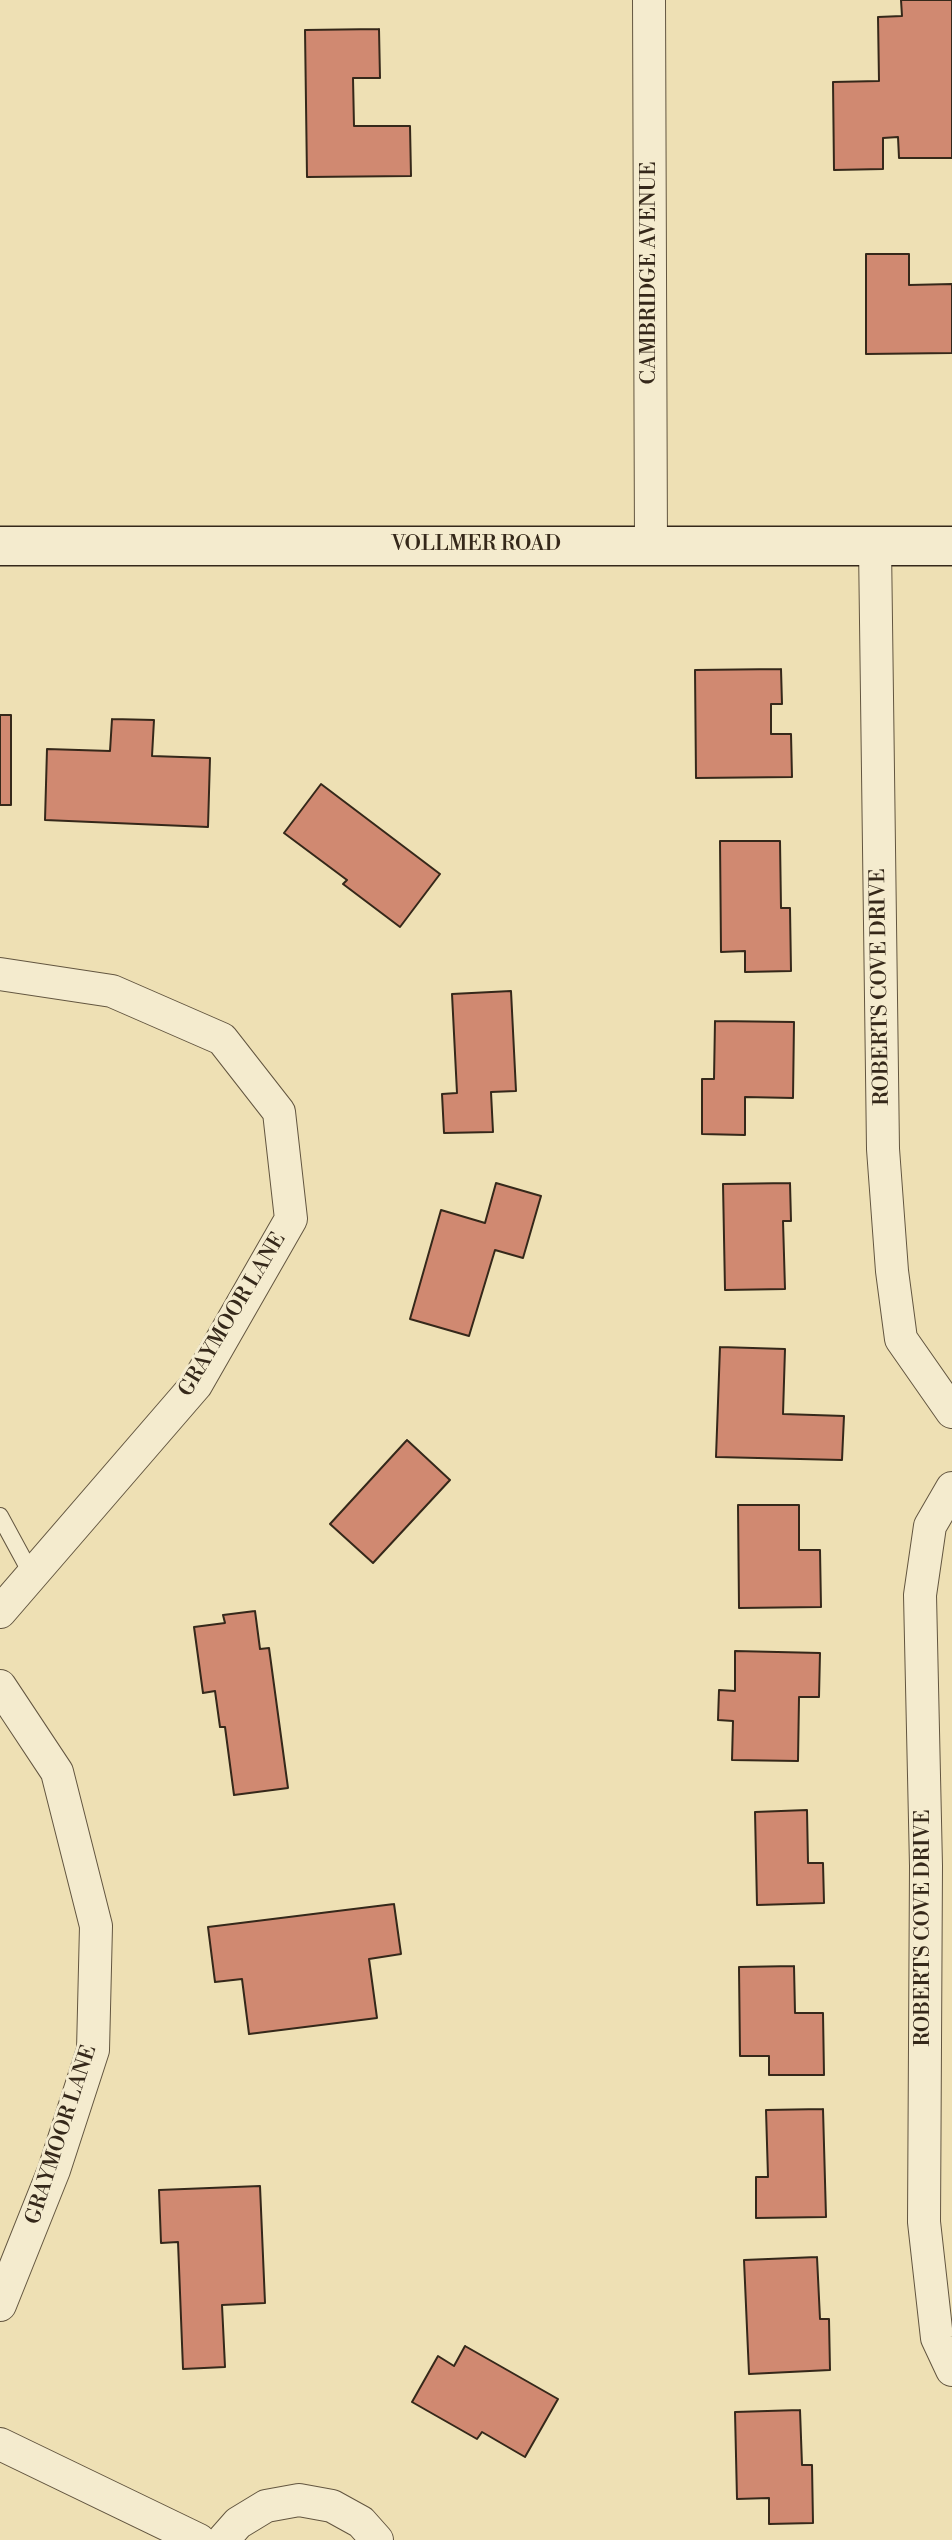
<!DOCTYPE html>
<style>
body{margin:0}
canvas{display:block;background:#eee0b4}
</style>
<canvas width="952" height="2540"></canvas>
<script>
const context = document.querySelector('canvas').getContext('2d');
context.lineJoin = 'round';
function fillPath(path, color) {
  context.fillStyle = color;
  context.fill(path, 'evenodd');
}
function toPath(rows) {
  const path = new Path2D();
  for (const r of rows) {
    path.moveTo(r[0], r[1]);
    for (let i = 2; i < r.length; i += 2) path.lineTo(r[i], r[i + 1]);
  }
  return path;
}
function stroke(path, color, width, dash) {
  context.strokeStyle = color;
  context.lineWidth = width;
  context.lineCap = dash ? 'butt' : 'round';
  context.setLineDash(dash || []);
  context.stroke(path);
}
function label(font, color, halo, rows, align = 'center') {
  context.font = font + ' "Libre Bodoni",serif';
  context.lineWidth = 6;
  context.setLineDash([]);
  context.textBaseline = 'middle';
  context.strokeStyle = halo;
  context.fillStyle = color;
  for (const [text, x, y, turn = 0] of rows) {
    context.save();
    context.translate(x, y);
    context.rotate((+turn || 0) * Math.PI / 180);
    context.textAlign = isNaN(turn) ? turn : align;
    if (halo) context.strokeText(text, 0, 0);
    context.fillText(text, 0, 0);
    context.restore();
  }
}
const building = toPath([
 [901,0,952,0,952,158,899,158,898,137,883,138,883,169,834,170,833,82,879,81,878,17,902,16,901,0],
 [379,29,380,78,353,78,354,126,410,126,411,176,307,177,305,30,379,29],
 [866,254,909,254,909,285,952,284,952,353,866,354,866,254],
 [781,669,782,704,771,704,771,734,791,734,792,777,696,778,695,670,781,669],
 [0,715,11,715,11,805,0,805,0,715],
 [112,719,154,720,152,756,210,758,208,827,45,820,47,749,110,751,112,719],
 [321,784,440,874,400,927,343,884,347,880,284,833,321,784],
 [720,841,780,841,781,908,790,908,791,971,745,972,745,951,721,952,720,841],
 [511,991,516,1091,491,1092,493,1132,444,1133,442,1094,457,1093,452,994,511,991],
 [715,1021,794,1022,793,1098,745,1097,745,1135,702,1134,702,1079,714,1079,715,1021],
 [496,1183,541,1196,523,1258,495,1250,469,1336,410,1319,441,1210,485,1223,496,1183],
 [790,1183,791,1221,783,1221,785,1289,725,1290,723,1184,790,1183],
 [720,1347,785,1349,783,1414,844,1416,842,1460,716,1457,720,1347],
 [407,1440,450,1480,373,1563,330,1524,407,1440],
 [738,1505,799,1505,799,1550,820,1550,821,1607,739,1608,738,1505],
 [255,1611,260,1649,269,1648,288,1788,234,1795,225,1727,220,1727,215,1691,203,1693,194,1627,225,1623,223,1615,255,1611],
 [735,1651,820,1653,819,1697,799,1697,798,1761,732,1760,733,1721,718,1720,719,1690,735,1691,735,1651],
 [807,1810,808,1863,823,1863,824,1903,757,1905,755,1812,807,1810],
 [394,1904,401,1954,369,1959,377,2018,249,2034,242,1979,215,1982,208,1927,394,1904],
 [794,1966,795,2013,823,2013,824,2075,769,2075,769,2056,740,2056,739,1967,794,1966],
 [823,2109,826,2217,756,2218,756,2177,768,2177,766,2110,823,2109],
 [260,2186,265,2303,222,2305,225,2367,183,2369,178,2242,161,2243,159,2190,260,2186],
 [817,2257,820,2319,829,2319,830,2370,749,2374,744,2260,817,2257],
 [465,2346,558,2399,525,2457,482,2432,477,2439,412,2402,438,2356,454,2366,465,2346],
 [800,2410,802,2465,812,2465,813,2523,769,2524,769,2498,737,2499,735,2412,800,2410]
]);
const lane = toPath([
 [0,1516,32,1575]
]);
const street = toPath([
 [649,0,651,545],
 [875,546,883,1149,892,1271,901,1339,952,1412],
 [0,974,112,991,222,1039,279,1112,291,1219,196,1385,0,1612],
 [952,1488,930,1526,920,1595,926,1866,924,2222,937,2338,952,2370],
 [0,1686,57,1772,96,1926,93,2050,54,2170,0,2305],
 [0,2444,199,2540],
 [223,2540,238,2523,266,2506,299,2500,332,2506,361,2522,377,2540]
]);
const secondary = toPath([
 [0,546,952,546]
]);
const streetNames = [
 ["CAMBRIDGE AVENUE",650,273,-90],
 ["VOLLMER ROAD",476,545],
 ["ROBERTS COVE DRIVE",881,987,-91],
 ["GRAYMOOR LANE",233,1315,-59],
 ["ROBERTS COVE DRIVE",924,1928,-90],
 ["GRAYMOOR LANE",62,2135,-72]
];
fillPath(building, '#d08971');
stroke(building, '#35281a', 2);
stroke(lane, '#635640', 18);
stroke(street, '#635640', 34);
stroke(secondary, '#35281a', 41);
stroke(lane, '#f4ebce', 16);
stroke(street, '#f4ebce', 32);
stroke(secondary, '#f4ebce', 38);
label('21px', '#35281a', '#f4ebce', streetNames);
</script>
